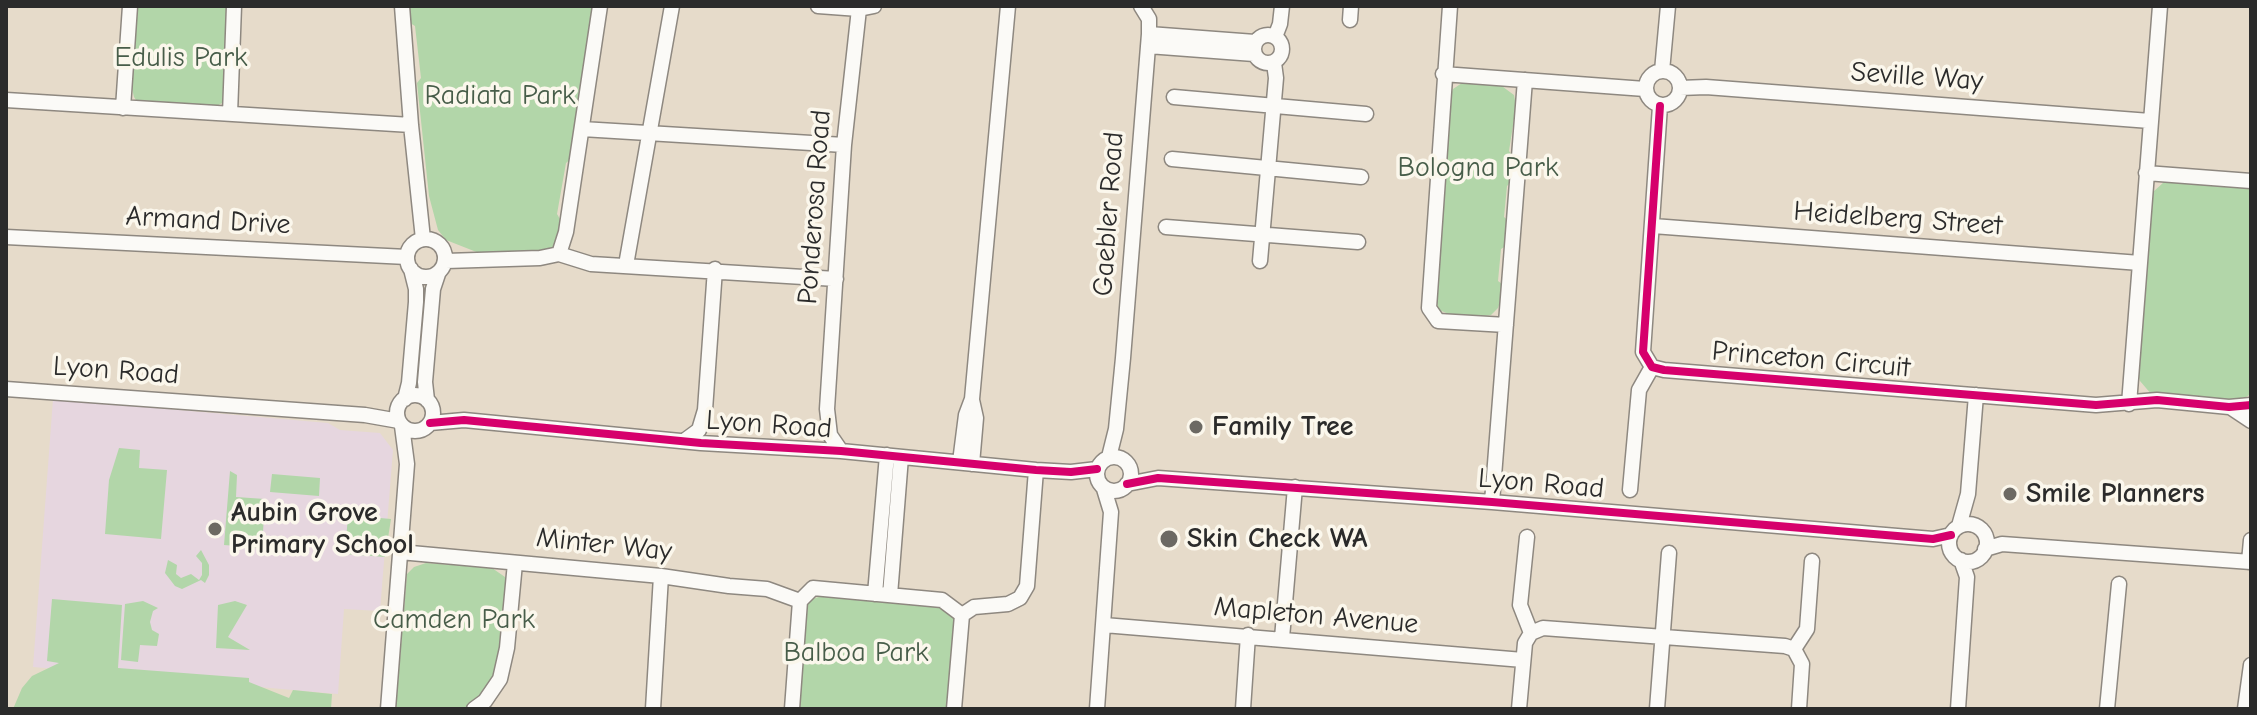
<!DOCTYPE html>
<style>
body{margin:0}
#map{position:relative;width:2257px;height:715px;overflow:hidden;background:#e6dbca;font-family:"Comic Neue",sans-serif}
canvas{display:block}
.frame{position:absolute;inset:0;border:8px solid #2b2b2b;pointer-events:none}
</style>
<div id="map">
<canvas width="2257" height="715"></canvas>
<div class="frame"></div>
</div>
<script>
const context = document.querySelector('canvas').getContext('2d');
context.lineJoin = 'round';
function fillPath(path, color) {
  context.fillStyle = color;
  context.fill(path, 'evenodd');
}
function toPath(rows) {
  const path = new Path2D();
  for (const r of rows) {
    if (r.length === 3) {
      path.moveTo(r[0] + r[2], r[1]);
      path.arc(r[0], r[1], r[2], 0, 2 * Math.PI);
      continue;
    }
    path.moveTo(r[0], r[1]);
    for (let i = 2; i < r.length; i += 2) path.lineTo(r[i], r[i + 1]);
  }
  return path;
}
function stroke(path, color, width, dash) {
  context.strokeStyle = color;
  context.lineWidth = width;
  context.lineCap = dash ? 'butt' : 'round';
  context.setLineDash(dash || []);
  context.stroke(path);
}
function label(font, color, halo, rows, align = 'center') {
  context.font = font + ' "Comic Neue",sans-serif';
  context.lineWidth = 7;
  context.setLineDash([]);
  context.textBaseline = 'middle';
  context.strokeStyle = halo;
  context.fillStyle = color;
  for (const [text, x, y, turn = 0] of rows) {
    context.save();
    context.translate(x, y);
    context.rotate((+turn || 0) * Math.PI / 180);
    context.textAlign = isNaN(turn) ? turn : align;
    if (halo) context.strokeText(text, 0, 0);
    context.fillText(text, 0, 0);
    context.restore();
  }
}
const built = toPath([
 [53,399,328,423,340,430,380,433,393,450,380,611,344,609,338,694,33,667]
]);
const green = toPath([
 [138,6,231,6,224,102,211,109,138,103,134,97,131,84],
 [409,6,599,6,590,29,581,81,585,87,571,159,566,163,557,214,560,219,558,233,555,244,548,253,479,253,446,240,438,230,429,196,417,83,421,78,415,26,410,23],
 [1462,83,1499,84,1514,95,1516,106,1509,151,1513,156,1511,182,1507,186,1504,217,1509,221,1506,246,1501,249,1498,281,1502,284,1502,296,1498,308,1491,315,1484,316,1449,314,1439,310,1436,299,1449,100,1453,89],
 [2172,181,2251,186,2251,394,2246,397,2225,401,2152,395,2140,381,2138,373,2153,192,2164,182],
 [119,448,140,450,139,468,167,470,161,539,105,534,109,480],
 [230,471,237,475,236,497,265,499,262,548,224,545],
 [272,474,320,478,319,496,270,492],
 [348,515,391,519,385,557,345,554],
 [201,550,209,565,209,575,205,583,201,580,182,589,175,586,165,573,168,560,177,565,176,574,181,578,191,574,199,580,202,575,202,563,196,556],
 [426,563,492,568,505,577,507,587,505,630,497,673,490,689,465,709,398,709,396,706,407,574,414,567],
 [824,595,941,605,956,618,951,709,797,709,803,611,810,600],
 [52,599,122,605,118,668,249,678,249,682,289,698,293,690,332,694,331,709,13,709,22,688,32,676,59,663,47,661],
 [143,601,158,608,153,611,150,622,152,630,159,634,157,646,140,645,138,662,121,660,125,604],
 [235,601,247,605,228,637,250,650,216,648,218,605]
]);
const minor = toPath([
 [402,6,411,125,423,239],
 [818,6,859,9,874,6],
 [1450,6,1429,308,1438,321,1506,325],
 [1350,20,1351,6],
 [1149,34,1255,42],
 [1268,49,14],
 [1275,37,1280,24,1282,6],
 [1148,46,1254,54],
 [1663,88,17],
 [1662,71,1668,6],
 [1443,74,1645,89],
 [1680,88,1706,87,2150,121],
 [1174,97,1366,114],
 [6,100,411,125],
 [1660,106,1643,352,1652,367,1664,370,2096,405,2157,400,2229,407,2251,405],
 [123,108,130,6],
 [230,114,234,6],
 [582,129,844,145],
 [1172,159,1361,177],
 [2146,173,2251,181],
 [1653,226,2140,263],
 [1166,227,1358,242],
 [6,237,407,257],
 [426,258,19],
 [559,254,591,264,836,279],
 [446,261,540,258,559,254,566,232,600,6],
 [1260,261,1276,78,1274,63],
 [626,265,672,6],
 [6,389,365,415,399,421],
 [415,413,18],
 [405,399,409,383,416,302,416,289,411,269],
 [427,400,425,382,433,289,438,274],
 [972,400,976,418,972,464],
 [2129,404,2160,6],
 [2230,407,2251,421],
 [430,423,464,420,701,443,841,451,1036,470,1071,472,1097,469],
 [684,441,699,430,705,410,715,269],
 [841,451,830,435,827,409,844,145,859,9],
 [1114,474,17],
 [1109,457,1116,429,1123,358,1149,34,1149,19,1141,6],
 [960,462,966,415,972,399,1008,6],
 [1127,484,1158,478,1492,502,1933,539,1951,535],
 [1630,490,1639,390,1652,367],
 [1492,502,1525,80],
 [1968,543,19],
 [1959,526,1968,494,1976,395],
 [1527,537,1520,605,1531,633],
 [1985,549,2002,544,2251,562],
 [400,552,661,576,729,586,767,589,800,601],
 [2249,562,2251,540],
 [875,594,887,455],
 [890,595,901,457],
 [962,615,974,607,1008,604,1020,598,1027,586,1036,470],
 [1104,625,1523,660],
 [1282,638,1295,487],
 [1794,649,1807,629,1812,561],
 [388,709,407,464,402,426],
 [474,709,485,701,500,679,507,648,515,563],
 [653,709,661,576],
 [792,709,800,601,813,588,942,600,962,615,954,709],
 [1097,709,1111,512,1104,489],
 [1243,709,1248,635],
 [1519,709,1525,643,1531,633,1543,628,1785,646,1794,649,1802,664,1799,709],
 [1657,709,1669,553],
 [1958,709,1967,577,1961,560],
 [2107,709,2119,584],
 [2245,709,2251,665]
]);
const cycleway = toPath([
 [1660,106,1643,352,1652,367,1664,370,2096,405,2157,400,2229,407,2251,405],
 [430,423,464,420,701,443,841,451,1036,470,1071,472,1097,469],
 [1127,484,1158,478,1492,502,1933,539,1951,535]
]);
const markers = [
 [1196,427,8,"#6c6963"],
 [2010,494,8,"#6c6963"],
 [215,529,8,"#6c6963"],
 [1169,539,10,"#6c6963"]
];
const parkNames = [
 ["Edulis Park",181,58],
 ["Radiata Park",500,96],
 ["Bologna Park",1478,168],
 ["Camden Park",454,620],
 ["Balboa Park",856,653]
];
const streetNames = [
 ["Seville Way",1917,77,4],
 ["Ponderosa Road",815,207,-86],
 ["Gaebler Road",1109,214,-86],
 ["Heidelberg Street",1898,219,4],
 ["Armand Drive",208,221,3],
 ["Princeton Circuit",1811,360,5],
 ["Lyon Road",116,371,4],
 ["Lyon Road",769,425,4],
 ["Lyon Road",1541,484,5],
 ["Minter Way",604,545,6],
 ["Mapleton Avenue",1316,616,5]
];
const poiNames = [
 ["Family Tree",1212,427],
 ["Smile Planners",2026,494],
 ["Aubin Grove",231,513],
 ["Primary School",231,545],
 ["Skin Check WA",1187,539]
];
fillPath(built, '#e6d6df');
fillPath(green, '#b2d6a9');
stroke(minor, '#8e8880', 17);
stroke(minor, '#fbfaf7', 14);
stroke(cycleway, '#d6006c', 8);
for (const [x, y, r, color] of markers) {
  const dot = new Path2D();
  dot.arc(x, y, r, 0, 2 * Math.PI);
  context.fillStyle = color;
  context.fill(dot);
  stroke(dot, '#fbf7ec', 3);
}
label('28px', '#475d49', '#fbf7ec', parkNames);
label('28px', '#2b2b2b', '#fbf7ec', streetNames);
label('bold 28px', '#2b2b2b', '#fbf7ec', poiNames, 'left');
</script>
